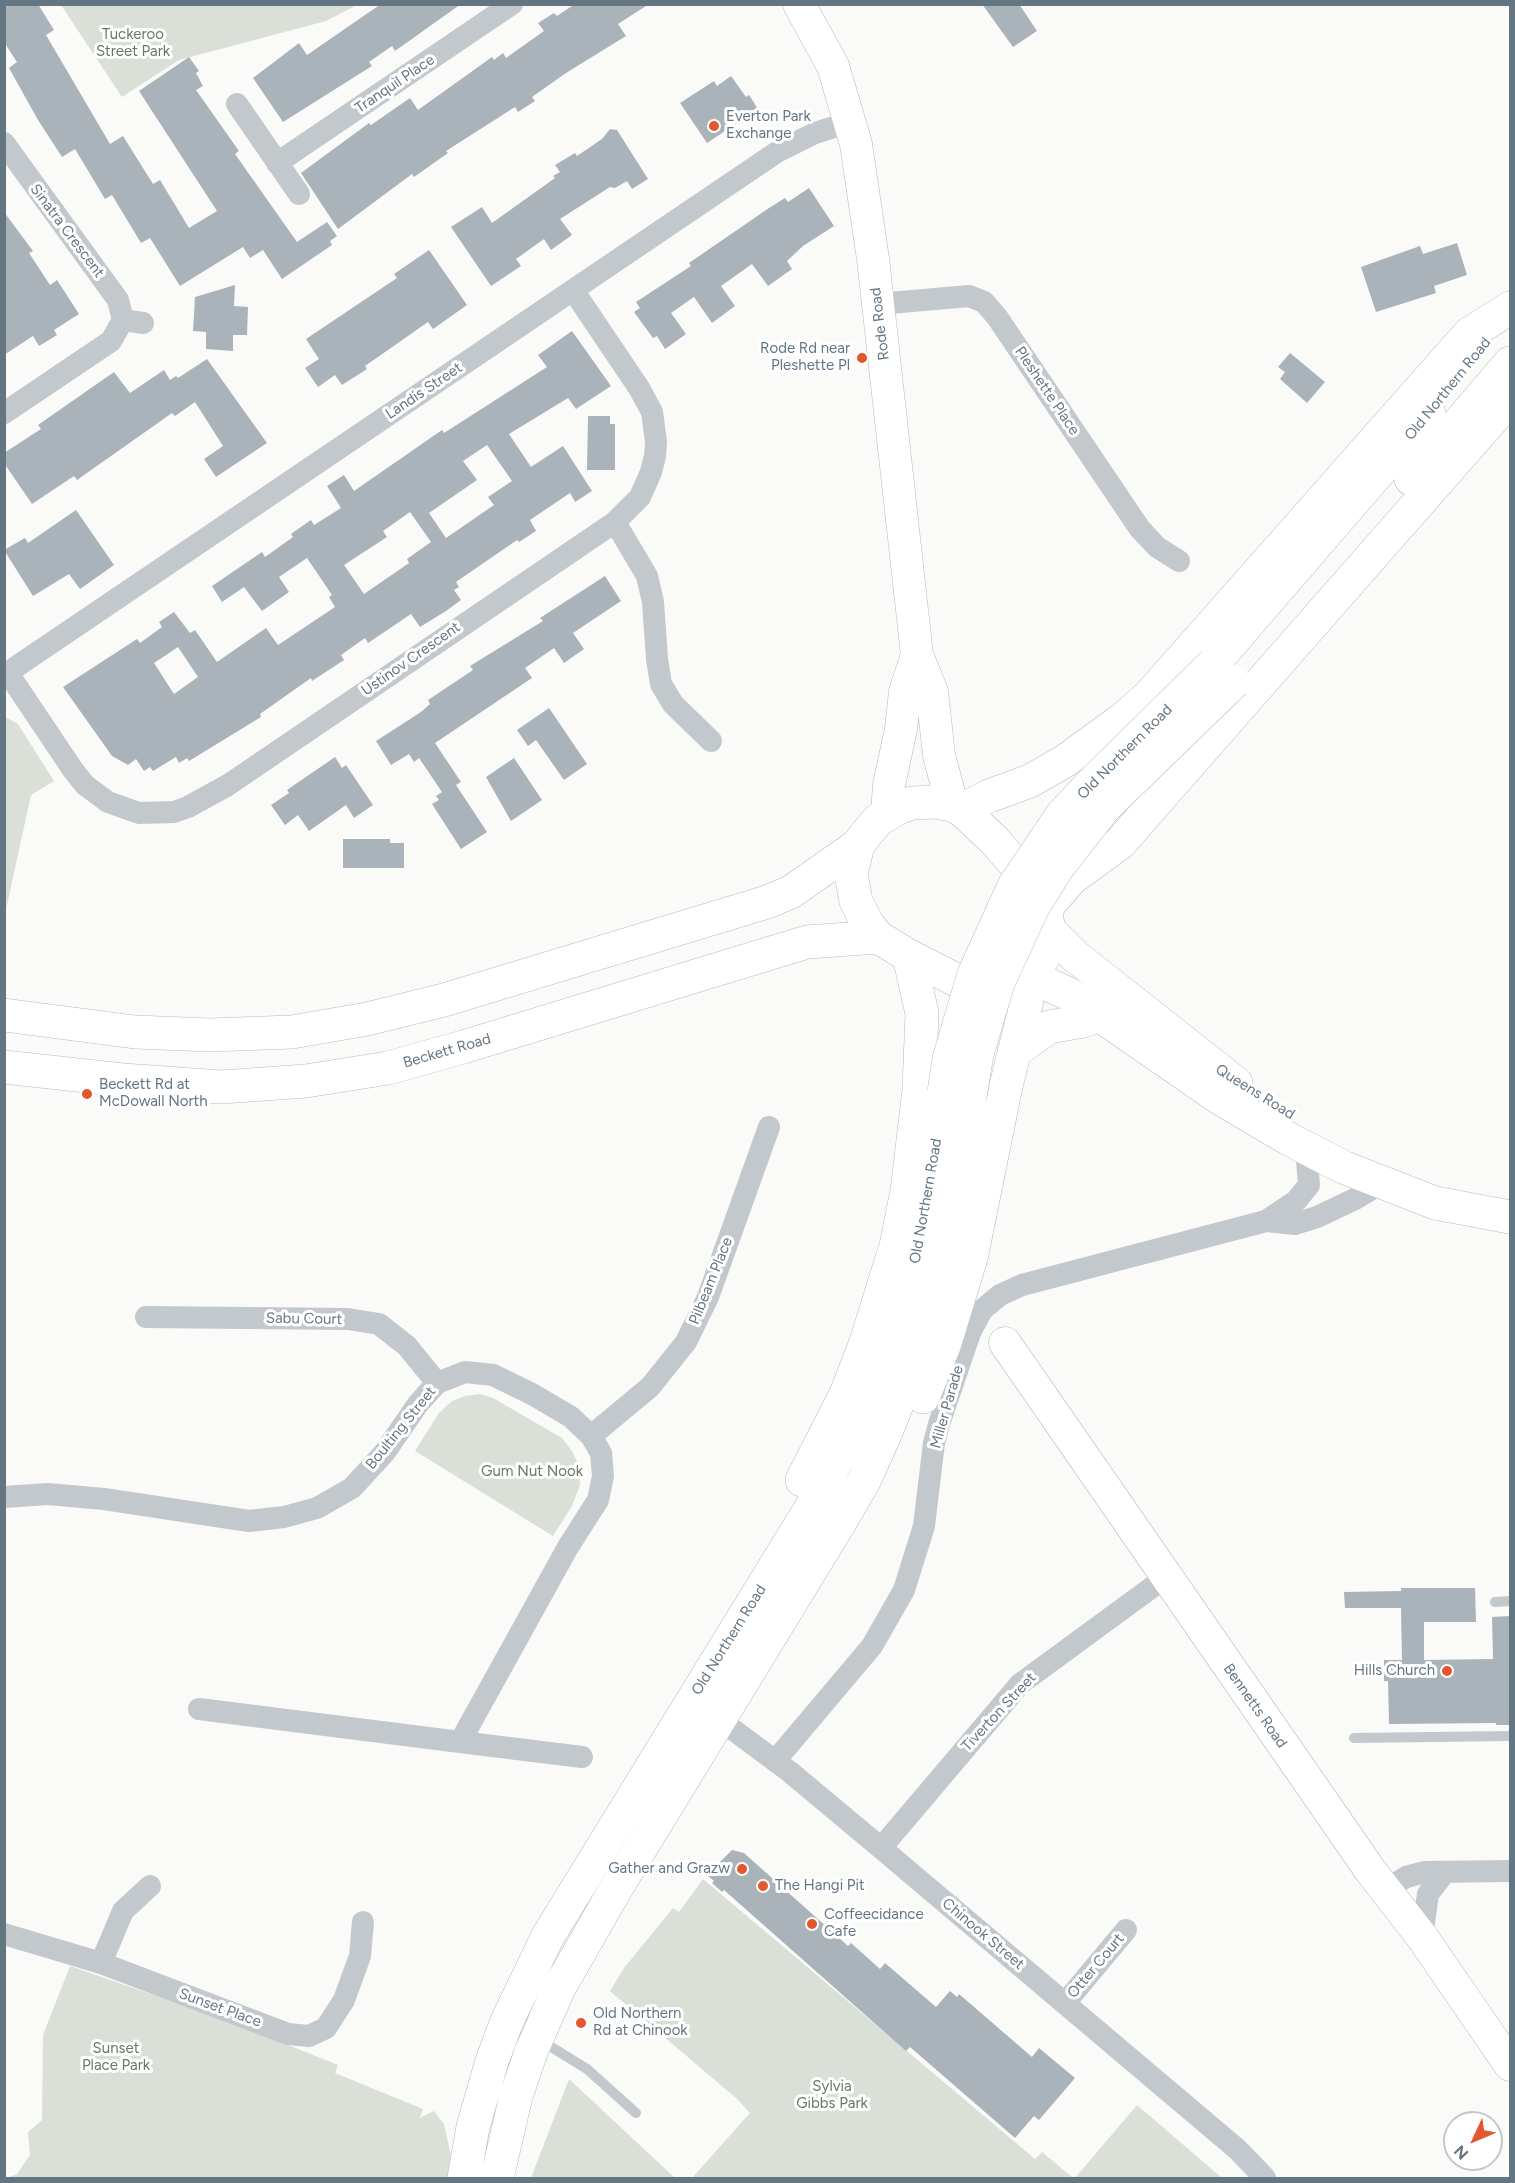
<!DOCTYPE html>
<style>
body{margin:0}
#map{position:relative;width:1515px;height:2183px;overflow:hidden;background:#fafaf8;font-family:Figtree,sans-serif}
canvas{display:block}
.frame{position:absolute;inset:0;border:6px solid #657683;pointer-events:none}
.north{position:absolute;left:1443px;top:2111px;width:60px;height:60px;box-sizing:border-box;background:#fff;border:2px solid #c1c8cd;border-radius:50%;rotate:226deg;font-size:16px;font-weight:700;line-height:24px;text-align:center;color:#657683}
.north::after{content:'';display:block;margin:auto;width:21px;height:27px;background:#e4572e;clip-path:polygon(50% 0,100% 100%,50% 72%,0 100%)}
</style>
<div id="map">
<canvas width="1515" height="2183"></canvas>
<div class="frame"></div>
<div class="north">N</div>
</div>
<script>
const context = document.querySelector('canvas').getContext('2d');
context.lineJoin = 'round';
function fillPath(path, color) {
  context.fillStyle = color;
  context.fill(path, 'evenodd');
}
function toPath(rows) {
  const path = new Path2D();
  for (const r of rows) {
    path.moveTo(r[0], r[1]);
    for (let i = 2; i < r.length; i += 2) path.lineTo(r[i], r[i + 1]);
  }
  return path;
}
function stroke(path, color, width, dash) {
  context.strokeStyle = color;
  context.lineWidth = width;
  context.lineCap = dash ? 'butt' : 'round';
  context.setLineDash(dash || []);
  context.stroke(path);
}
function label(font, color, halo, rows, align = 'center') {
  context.font = font + ' Figtree,sans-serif';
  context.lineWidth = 6;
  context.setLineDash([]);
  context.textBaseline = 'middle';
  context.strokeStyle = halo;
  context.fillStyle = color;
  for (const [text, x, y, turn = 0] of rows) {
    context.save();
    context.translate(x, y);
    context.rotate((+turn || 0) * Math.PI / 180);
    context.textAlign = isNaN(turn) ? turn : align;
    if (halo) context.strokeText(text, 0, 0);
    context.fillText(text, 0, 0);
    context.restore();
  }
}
const green = toPath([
 [61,5,357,5,326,21,179,60,122,97],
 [5,717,18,724,54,781,31,795,5,914],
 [480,1394,493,1398,562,1438,572,1451,579,1466,580,1485,572,1506,553,1536,415,1451,439,1413,452,1401,465,1396],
 [703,1879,1035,2159,1042,2152,1073,2178,692,2178,750,2113,736,2098,610,1991,624,1968,673,1908,679,1912],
 [70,1966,226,2020,338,2065,335,2073,423,2109,420,2118,434,2111,444,2124,453,2165,452,2178,7,2178,17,2174,30,2155,28,2132,42,2120,43,2035],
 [569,2079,675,2178,531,2178],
 [1137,2105,1222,2178,1075,2178]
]);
const building = toPath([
 [11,4,38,4,54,30,46,35,110,144,123,136,153,184,160,180,189,228,217,211,139,91,189,57,199,71,196,73,203,86,196,90,239,151,235,154,297,242,327,222,337,236,330,241,332,245,282,279,263,250,250,258,243,247,180,286,150,238,141,243,112,195,105,199,75,149,62,157,38,120,9,68,17,62,4,42,4,8],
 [381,4,461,4,395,51,392,46,369,62,372,66,283,122,253,78,299,43,307,55],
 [575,4,649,4,618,24,626,36,566,73,532,97,535,101,518,112,515,107,446,151,448,153,414,177,412,174,338,229,301,173,369,123,371,125,410,98,418,110,492,57,494,60,503,53,506,58,544,31,538,23,554,13,557,16],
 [982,4,1019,4,1037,31,1013,47],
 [731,76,746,97,749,95,758,109,707,143,680,103,714,81,717,86],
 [610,129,617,130,648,179,632,189,627,181,615,188,610,187,560,219,572,235,551,250,544,239,516,259,521,266,491,286,451,227,482,207,492,223,555,178,553,176,560,172,555,165,575,153,577,156,602,139],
 [809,188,834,226,803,246,787,261,792,269,768,286,752,264,721,286,735,306,712,323,694,297,671,313,686,334,665,349,657,336,653,338,634,312,640,308,636,302,691,266,689,263,769,208,785,198,788,202],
 [4,212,33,251,29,253,50,285,57,280,79,314,54,330,57,335,39,346,33,336,4,355],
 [1457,243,1467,275,1434,286,1436,293,1376,312,1361,267,1420,246,1423,254],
 [429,250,467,305,433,329,428,322,365,366,367,369,342,385,335,375,318,387,305,368,319,359,306,339,397,278,394,274],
 [235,285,234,306,248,307,247,335,233,335,233,351,206,349,206,332,193,331,195,297],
 [572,331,611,386,576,409,568,398,509,434,531,467,563,446,592,491,575,502,570,493,530,520,536,531,519,542,517,540,456,582,459,587,454,590,461,600,446,611,420,627,411,614,368,643,365,638,341,655,344,660,312,681,311,678,260,714,261,717,189,761,187,758,179,763,176,757,153,771,150,767,144,771,136,759,128,765,112,756,63,687,137,639,140,643,162,627,159,622,174,612,190,633,195,630,217,662,266,628,278,645,335,607,329,597,332,595,307,558,279,577,289,592,262,611,244,587,222,602,212,586,262,552,265,557,293,537,291,534,311,520,314,525,341,508,327,486,344,475,354,491,442,430,444,433,547,367,538,355],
 [487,445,512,481,488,497,494,505,446,538,429,513,477,480,463,461],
 [410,512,431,542,407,559,409,563,364,594,344,565,387,537,383,531],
 [178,647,198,677,174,694,154,663],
 [1290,353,1325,382,1307,403,1280,379,1285,372,1278,367],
 [207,359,267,443,216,477,204,459,223,446,195,402,175,416,172,413,77,480,74,476,32,504,4,463,4,453,41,429,38,425,114,372,130,393,164,370,170,380,176,376,178,378],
 [588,416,610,416,610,424,615,424,615,470,587,470],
 [76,510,114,565,80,589,69,574,33,596,4,550,25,538,28,543],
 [605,576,621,601,573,633,584,649,564,663,554,648,525,668,532,678,435,743,461,782,456,785,487,832,461,849,432,804,439,800,436,796,442,792,419,758,414,762,409,754,391,765,376,741,421,712,430,704,428,700,473,670,470,666,543,621,540,618],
 [549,708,587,764,564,780,536,740,528,746,517,730],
 [335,757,342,768,346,765,373,805,354,818,346,805,309,831,298,815,285,825,271,805,289,793,287,790],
 [514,758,542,800,511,821,486,777],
 [343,839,390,839,390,843,404,843,404,868,343,868],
 [1401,1588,1475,1588,1476,1622,1424,1622,1424,1660,1493,1659,1492,1617,1510,1616,1510,1725,1496,1725,1496,1723,1389,1724,1388,1681,1384,1681,1384,1660,1402,1660,1401,1608,1345,1608,1344,1592,1401,1591],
 [732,1850,744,1853,848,1946,851,1943,880,1969,885,1963,936,2007,950,1991,957,1997,959,1994,1032,2057,1039,2048,1075,2078,1039,2120,1034,2116,1015,2138,910,2047,906,2051,724,1890,722,1892,712,1883,714,1881,707,1875]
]);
const lane = toPath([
 [1495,1602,1510,1601],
 [1354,1738,1510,1736],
 [540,2040,587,2069,636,2113]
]);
const street = toPath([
 [237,104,299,194],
 [4,143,118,300,123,320,143,323],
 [277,163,512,4],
 [878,304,969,296,984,302,997,317,1140,529,1157,547,1179,561],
 [4,413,111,341,123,320],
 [615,522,647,576,653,602,657,659,661,684,673,704,711,741],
 [8,673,73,770,85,785,108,802,139,813,174,812,188,807,228,785,615,522,640,497,651,472,655,456,656,442,652,412,639,388,573,290],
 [4,675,777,152,815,133,850,122],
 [1266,1221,1295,1224,1317,1217,1355,1199,1380,1184],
 [146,1317,348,1319,379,1324,407,1346,437,1383],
 [591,1436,650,1387,686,1342,708,1297,769,1127],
 [4,1497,48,1494,104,1499,249,1521,284,1517,317,1508,352,1488,385,1452,418,1404,437,1383,465,1372,493,1375,532,1394,571,1417,591,1436,601,1453,603,1476,598,1500,568,1547,460,1742,199,1709],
 [708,1711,790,1772,881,1848,1237,2149,1265,2178],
 [460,1742,582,1757],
 [775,1761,872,1646,904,1590,924,1526,934,1443,939,1424,970,1333,982,1310,1000,1295,1022,1285,1266,1221,1296,1201,1309,1185,1306,1148],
 [881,1848,1020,1684,1166,1577],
 [1385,1890,1406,1877,1425,1872,1510,1871],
 [4,1934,101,1963,288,2034,309,2036,326,2028,344,2000,360,1956,363,1922],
 [1422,1937,1428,1894,1445,1872],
 [101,1963,123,1911,150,1886],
 [1065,2003,1126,1930]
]);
const secondary = toPath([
 [799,4,833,66,856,144,873,259,917,655,932,692,939,755,952,805],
 [887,814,889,785,901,729,905,692,917,655],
 [1005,1343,1370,1870,1422,1937,1510,2065]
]);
const primary = toPath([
 [936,802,952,805,962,810,995,841,1027,878,1045,909,1049,930,1043,958,1029,976,1011,988,997,991,974,989,909,956,878,937,868,925,856,901,851,874,858,845,867,833,878,820,898,808,912,803,936,802],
 [1049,930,1076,957,1236,1083],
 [1029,976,1069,994,1218,1097,1289,1139,1343,1167,1435,1203,1510,1217],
 [4,1015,135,1032,210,1035,292,1032,367,1019,444,1000,767,902,791,892,858,845],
 [4,1067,123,1080,221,1087,306,1081,388,1068,463,1047,807,942,878,937]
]);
const highway = toPath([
 [1411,479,1510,363],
 [1213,664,1429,414],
 [962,810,989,796,1030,781,1065,761,1124,718,1149,696,1469,334,1510,308],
 [1045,909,1071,879,1120,843,1510,399],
 [1014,1052,1049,1027,1083,1021,1101,1014],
 [923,1397,944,1346,971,1258,1006,1086,1027,1001,1024,980],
 [802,1480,846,1394,865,1345,896,1246,907,1191,919,1090,922,1013,909,956],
 [464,2178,473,2127,492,2061,507,2021,548,1936,822,1490,868,1399,888,1350,920,1246,944,1092],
 [497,2178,516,2096,531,2052,559,1988,614,1892,839,1524,864,1481,886,1432,915,1359,945,1255,954,1213,970,1096]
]);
const highwayBridge = toPath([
 [944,1092,949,1059,974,974,1014,886,1062,815,1091,784,1213,664],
 [970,1096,977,1054,998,983,1033,907,1058,867,1104,808,1234,682]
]);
const markers = [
 [714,126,6,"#e4572e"],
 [862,358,6,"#e4572e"],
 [87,1094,6,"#e4572e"],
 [1447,1671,6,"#e4572e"],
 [742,1869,6,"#e4572e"],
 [763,1886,6,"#e4572e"],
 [812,1924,6,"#e4572e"],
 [581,2023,6,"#e4572e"]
];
const parkNames = [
 ["Tuckeroo",133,35],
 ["Street Park",133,52],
 ["Gum Nut Nook",532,1472],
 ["Sunset",116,2049],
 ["Place Park",116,2066],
 ["Sylvia",832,2087],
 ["Gibbs Park",832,2104]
];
const streetNames = [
 ["Tranquil Place",395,84,-34],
 ["Sinatra Crescent",67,231,53],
 ["Rode Road",880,324,-97],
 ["Old Northern Road",1448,389,-51],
 ["Landis Street",424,391,-34],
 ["Pleshette Place",1047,391,56],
 ["Ustinov Crescent",411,659,-35],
 ["Old Northern Road",1125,752,-45],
 ["Beckett Road",447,1051,-16],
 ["Queens Road",1255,1092,32],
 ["Old Northern Road",926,1201,-80],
 ["Pilbeam Place",711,1281,-68],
 ["Sabu Court",304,1319,1],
 ["Miller Parade",947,1407,-74],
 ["Boulting Street",401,1428,-51],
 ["Old Northern Road",729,1640,-58],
 ["Bennetts Road",1255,1706,55],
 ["Tiverton Street",999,1712,-47],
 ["Chinook Street",983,1934,40],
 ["Otter Court",1096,1966,-50],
 ["Sunset Place",220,2008,20]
];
const poiNames = [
 ["Everton Park",726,117],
 ["Exchange",726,134],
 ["Rode Rd near",850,349,"right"],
 ["Pleshette Pl",850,366,"right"],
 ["Beckett Rd at",99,1085],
 ["McDowall North",99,1102],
 ["Hills Church",1435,1671,"right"],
 ["Gather and Grazw",730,1869,"right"],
 ["The Hangi Pit",775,1886],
 ["Coffeecidance",824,1915],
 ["Cafe",824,1932],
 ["Old Northern",593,2014],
 ["Rd at Chinook",593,2031]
];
fillPath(green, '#dadfd7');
fillPath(building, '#aab3b9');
stroke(secondary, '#b3babf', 33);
stroke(primary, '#b5babe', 34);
stroke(highway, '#b4b9bd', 34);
stroke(lane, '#c3c8cc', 10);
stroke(street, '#c3c8cc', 22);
stroke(secondary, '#fff', 32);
stroke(primary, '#fff', 33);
stroke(highway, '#fff', 33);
stroke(highwayBridge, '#b4b9bd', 34, []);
stroke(highwayBridge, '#fff', 33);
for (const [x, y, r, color] of markers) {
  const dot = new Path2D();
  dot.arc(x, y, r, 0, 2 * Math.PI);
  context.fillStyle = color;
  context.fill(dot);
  stroke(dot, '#fff', 2);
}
label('15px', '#687a64', '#fff', parkNames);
label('15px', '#657683', '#fff', streetNames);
label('15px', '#657683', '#fff', poiNames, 'left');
</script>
